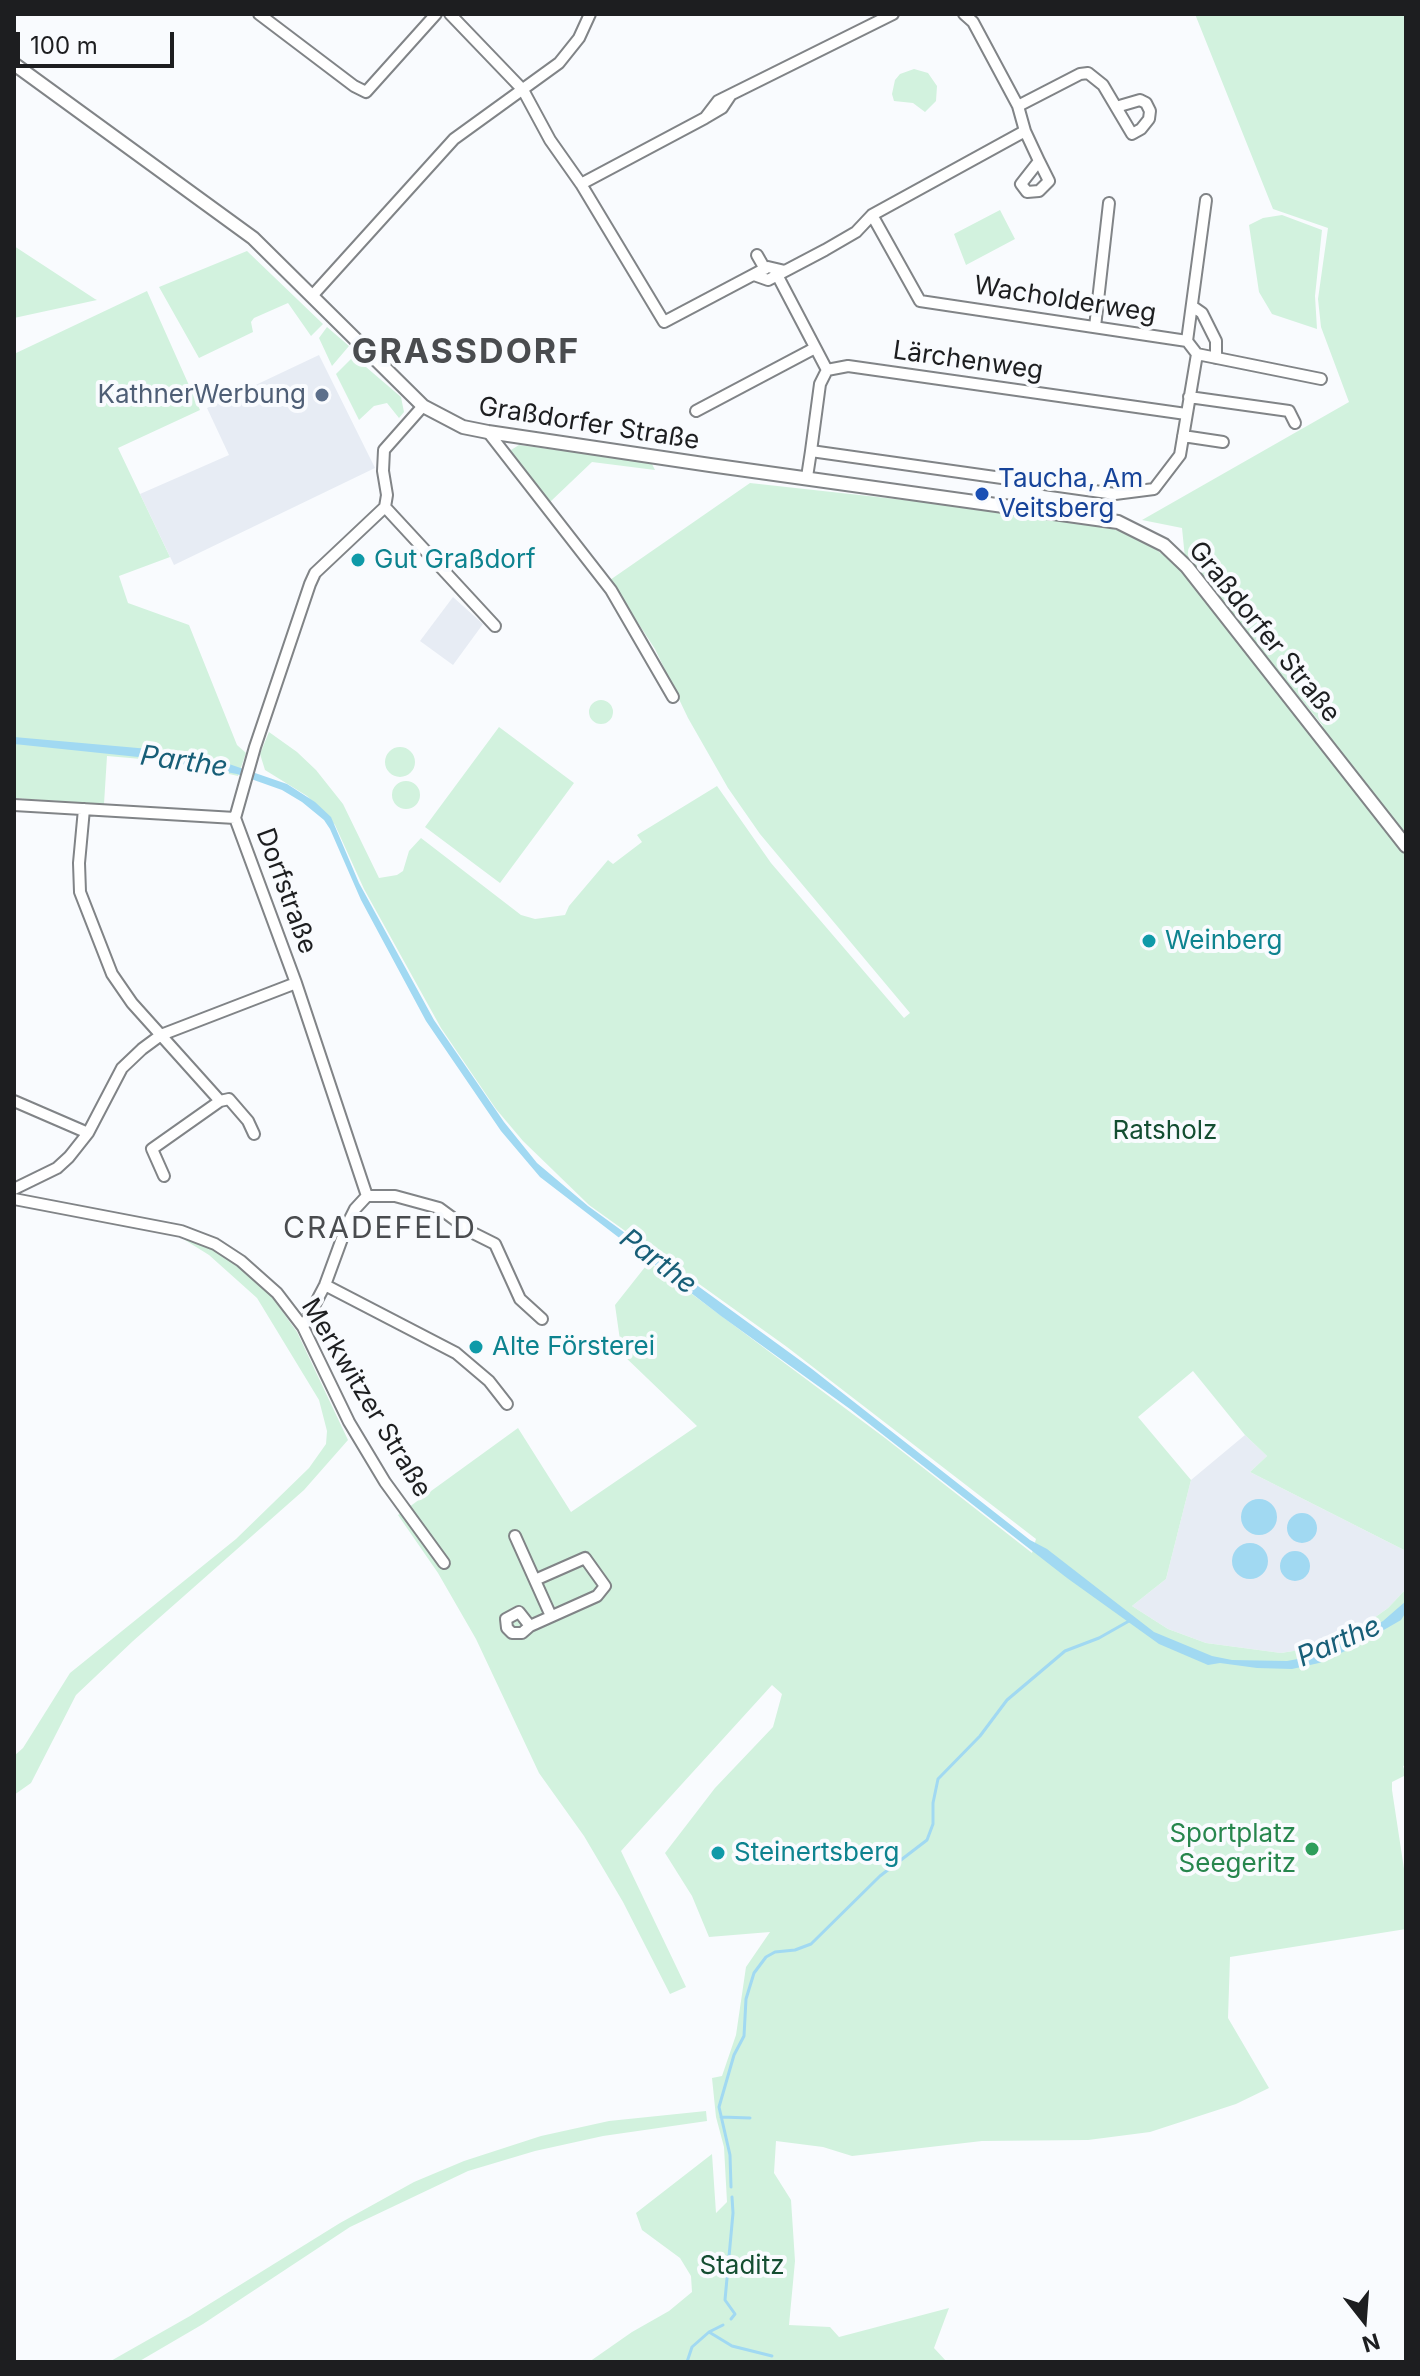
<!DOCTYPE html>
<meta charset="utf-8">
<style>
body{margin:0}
#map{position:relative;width:1420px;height:2376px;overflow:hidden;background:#f9fbfe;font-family:Inter,sans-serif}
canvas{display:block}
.frame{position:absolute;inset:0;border:16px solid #1d1e20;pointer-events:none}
.north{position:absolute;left:1324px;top:2280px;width:80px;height:80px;-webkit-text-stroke:6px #f9fbfe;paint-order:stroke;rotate:163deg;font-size:22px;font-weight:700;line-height:32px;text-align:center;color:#1d1e20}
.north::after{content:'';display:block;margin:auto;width:28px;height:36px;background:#1d1e20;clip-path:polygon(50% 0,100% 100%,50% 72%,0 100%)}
.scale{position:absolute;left:16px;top:32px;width:158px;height:36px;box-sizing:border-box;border:4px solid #1d1e20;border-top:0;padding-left:10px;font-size:24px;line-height:28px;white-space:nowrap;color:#1d1e20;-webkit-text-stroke:6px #f9fbfe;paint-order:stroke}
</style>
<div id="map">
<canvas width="1420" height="2376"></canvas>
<div class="frame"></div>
<div class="north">N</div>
<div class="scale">100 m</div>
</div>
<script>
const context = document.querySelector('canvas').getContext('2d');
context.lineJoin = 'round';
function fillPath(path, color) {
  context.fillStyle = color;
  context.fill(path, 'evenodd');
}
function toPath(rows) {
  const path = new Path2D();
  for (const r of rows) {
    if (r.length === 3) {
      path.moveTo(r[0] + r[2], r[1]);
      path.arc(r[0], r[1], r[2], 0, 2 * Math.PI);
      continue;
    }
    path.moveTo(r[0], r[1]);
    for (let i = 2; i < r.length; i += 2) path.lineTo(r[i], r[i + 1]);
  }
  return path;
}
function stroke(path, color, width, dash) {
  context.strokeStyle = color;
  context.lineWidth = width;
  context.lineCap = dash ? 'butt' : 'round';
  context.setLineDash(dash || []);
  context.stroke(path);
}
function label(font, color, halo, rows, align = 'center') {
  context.font = font + ' Inter,sans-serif';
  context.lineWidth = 8;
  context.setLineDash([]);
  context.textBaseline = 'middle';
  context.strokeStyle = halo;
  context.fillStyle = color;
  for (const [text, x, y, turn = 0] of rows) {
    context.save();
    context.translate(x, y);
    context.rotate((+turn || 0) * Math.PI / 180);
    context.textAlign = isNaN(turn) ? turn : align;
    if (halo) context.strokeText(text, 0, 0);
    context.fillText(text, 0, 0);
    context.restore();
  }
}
const built = toPath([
 [319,355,375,468,174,565,140,494,229,455,207,408],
 [453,597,483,624,453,665,420,641],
 [1245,1435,1267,1456,1250,1472,1406,1551,1406,1589,1388,1608,1367,1623,1334,1639,1312,1648,1281,1653,1206,1643,1168,1629,1132,1606,1166,1579,1191,1480]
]);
const green = toPath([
 [1195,14,1406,14,1406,1551,1250,1472,1267,1456,1245,1435,1193,1371,1138,1417,1191,1480,1166,1579,1132,1606,1168,1629,1206,1643,1281,1653,1312,1648,1367,1623,1388,1608,1406,1589,1406,1765,1403,1766,1406,1775,1392,1782,1392,1790,1406,1882,1406,1929,1230,1957,1228,2018,1269,2088,1236,2104,1150,2132,1088,2140,982,2141,852,2156,823,2147,776,2141,774,2173,791,2200,795,2261,789,2325,830,2327,839,2337,949,2308,934,2348,947,2362,589,2362,632,2332,669,2311,692,2292,691,2276,680,2258,642,2230,636,2213,712,2154,716,2213,727,2202,724,2147,716,2117,712,2078,722,2076,736,2035,746,1967,770,1932,709,1937,692,1896,665,1853,715,1788,773,1727,782,1694,772,1685,621,1851,686,1987,670,1994,623,1902,584,1836,539,1773,476,1639,438,1573,398,1515,518,1428,571,1512,697,1426,622,1354,615,1305,649,1262,885,1438,1032,1553,1036,1539,787,1347,589,1205,523,1141,496,1109,441,1028,364,889,335,825,307,796,265,770,260,754,269,732,297,752,316,770,343,804,379,878,397,875,403,871,409,851,421,838,521,915,535,919,565,915,569,906,608,860,613,864,642,842,637,835,717,786,771,863,904,1018,910,1013,760,834,728,788,688,718,655,649,610,580,750,483,1014,512,1101,525,1140,538,1180,567,1314,732,1323,726,1185,558,1182,528,1142,520,1349,402,1321,327,1318,299,1328,228,1273,209],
 [914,69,928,73,937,86,936,101,925,112,913,103,894,101,892,94,895,80,900,74],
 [1000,210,1015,239,966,265,954,234],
 [1282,215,1322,230,1315,296,1317,329,1272,314,1259,292,1249,225,1263,218],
 [14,246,95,299,97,300,14,318],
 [247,251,323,324,311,336,288,303,254,318,251,322,253,332,199,358,159,287],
 [147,291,200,410,118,448,170,557,119,576,128,603,189,625,237,745,246,753,238,776,176,762,107,756,104,804,14,798,14,354],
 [327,327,349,346,332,366,319,338],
 [356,354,367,365,366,367,401,397,404,412,399,418,387,403,374,406,359,420,336,374],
 [519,445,651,462,655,470,592,462,550,502,515,461,511,450],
 [601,712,12],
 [499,727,574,783,500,883,425,827],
 [400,762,15],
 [406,795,14],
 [172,1232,226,1254,267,1290,297,1332,348,1440,304,1490,133,1641,76,1695,31,1783,14,1795,14,1756,23,1748,70,1673,236,1539,309,1468,326,1444,327,1431,319,1400,257,1298,209,1255],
 [706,2111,707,2121,603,2136,535,2151,468,2171,350,2227,203,2324,138,2362,109,2362,190,2316,340,2223,414,2182,464,2161,541,2136,609,2121]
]);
const water = toPath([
 [14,737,149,749,229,764,287,784,315,802,331,817,359,883,434,1020,504,1122,537,1163,588,1206,812,1369,1030,1540,1047,1549,1154,1632,1212,1656,1232,1660,1287,1661,1314,1656,1357,1636,1383,1621,1406,1601,1406,1612,1401,1620,1356,1646,1319,1663,1292,1669,1257,1668,1220,1663,1208,1665,1159,1644,1067,1578,850,1409,721,1316,540,1177,501,1131,426,1021,361,900,330,829,324,820,302,802,282,790,237,774,148,758,14,744],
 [1259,1517,18],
 [1302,1528,15],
 [1250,1561,18],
 [1295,1566,15]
]);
const stream = toPath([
 [721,2117,750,2118],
 [731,2187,730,2155,719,2107,734,2055,744,2036,746,1999,754,1973,766,1957,775,1952,795,1950,811,1944,880,1876,927,1840,933,1824,933,1803,938,1779,980,1736,1007,1700,1065,1651,1099,1638,1129,1621],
 [731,2319,735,2314,725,2300,733,2213,732,2197],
 [709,2332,732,2346,772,2356],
 [687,2362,692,2347,709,2332,723,2325]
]);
const minor = toPath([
 [259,14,354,86,366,92,436,14],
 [450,14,523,90,550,140,581,184,664,322,768,267,785,271],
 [1018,106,1080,74,1088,73,1103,85,1116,107,1132,134,1141,129,1149,119,1150,111,1146,103,1140,100,1116,107],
 [705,118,718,101,893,14],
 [1025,131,1039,161,1021,184,1027,192,1039,191,1049,181,1039,161],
 [581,184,705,118,722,108,730,96],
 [872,215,920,301,1187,341,1197,354],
 [757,255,765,269],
 [774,269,827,370],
 [754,275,768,280,825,250,856,232,872,215,1025,131,1018,106,973,22,964,14],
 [312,296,454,139,559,63,579,38,590,14],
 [1192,306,1202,313,1216,341,1216,358],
 [1095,327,1109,203],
 [1187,341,1206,200],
 [1197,354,1321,379],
 [827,370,848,366,1186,414],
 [1189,397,1289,411,1295,423],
 [696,411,815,348],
 [488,432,611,590,673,697],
 [1183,436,1223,442],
 [811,451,820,384,827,370],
 [807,477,811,451,1115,494,1154,489,1180,455,1197,354],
 [385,507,495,626],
 [14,805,235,818],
 [84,809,79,863,80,892,112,974,132,1003,220,1101],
 [14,1101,88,1133],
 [164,1176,152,1149,220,1101,229,1099,248,1121,254,1134],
 [14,1189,57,1168,69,1157,88,1133,122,1068,142,1049,161,1035,296,983],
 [367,1196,296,983,235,818,255,747,310,584,315,573,385,507,387,495,383,471,384,450,423,406],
 [367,1196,395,1196,439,1208,473,1233,495,1244,520,1299,542,1319],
 [14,1199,181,1231,215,1244,241,1261,277,1293,303,1327,349,1422,385,1482,444,1563],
 [325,1285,456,1353,489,1381,507,1404],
 [303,1327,325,1285,347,1225,355,1209,367,1196],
 [515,1536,551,1616],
 [530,1626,519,1612,506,1619,507,1628,512,1633,522,1633,530,1626,597,1596,605,1586,585,1558,535,1580]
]);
const tertiary = toPath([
 [14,64,253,238,423,406,463,427,488,432,710,465,1118,522,1164,545,1187,567,1406,846]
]);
const markers = [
 [322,395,8,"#5c6f8a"],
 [982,494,8,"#1a4fb4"],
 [358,560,8,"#0f9aa8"],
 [1149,941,8,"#0f9aa8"],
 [476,1347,8,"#0f9aa8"],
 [1312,1849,8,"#2e9e5b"],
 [718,1853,8,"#0f9aa8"]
];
const streetNames = [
 ["Wacholderweg",1065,300,9],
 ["Lärchenweg",968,361,8],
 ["Graßdorfer Straße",589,424,9],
 ["Graßdorfer Straße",1264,632,51],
 ["Dorfstraße",286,891,70],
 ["Merkwitzer Straße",366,1398,59]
];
const serviceNames = [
 ["KathnerWerbung",306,395]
];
const transitNames = [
 ["Taucha, Am",998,479],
 ["Veitsberg",998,509]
];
const cultureNames = [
 ["Gut Graßdorf",374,560],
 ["Weinberg",1165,941],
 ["Alte Försterei",492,1347],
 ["Steinertsberg",734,1853]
];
const parkNames = [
 ["Ratsholz",1165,1131],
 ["Staditz",742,2266]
];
const leisureNames = [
 ["Sportplatz",1296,1834],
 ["Seegeritz",1296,1864]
];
const waterNames = [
 ["Parthe",184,762,8],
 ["Parthe",658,1262,37],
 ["Parthe",1339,1642,-23]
];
const quarterNames = [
 ["CRADEFELD",380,1229]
];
const districtNames = [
 ["GRASSDORF",466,353]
];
fillPath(built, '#e7ecf4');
fillPath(green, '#d2f2de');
fillPath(water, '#a1d9f2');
stroke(stream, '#a1d9f2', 3);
stroke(minor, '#818487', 14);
stroke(tertiary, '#818487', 16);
stroke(minor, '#fff', 10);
stroke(tertiary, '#fff', 12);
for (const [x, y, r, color] of markers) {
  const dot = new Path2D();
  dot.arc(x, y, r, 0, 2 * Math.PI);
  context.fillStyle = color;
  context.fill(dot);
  stroke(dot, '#f9fbfe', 3);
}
label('26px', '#1d1e20', '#f9fbfe', streetNames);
label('26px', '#4e5e75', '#f9fbfe', serviceNames, 'right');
label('26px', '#164399', '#f9fbfe', transitNames, 'left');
label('26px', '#0d838f', '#f9fbfe', cultureNames, 'left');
label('26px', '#144e31', '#f9fbfe', parkNames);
label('26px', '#27864d', '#f9fbfe', leisureNames, 'right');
label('italic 28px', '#175e77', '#f9fbfe', waterNames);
context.letterSpacing = '2px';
label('30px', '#4a4c4f', '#f9fbfe', quarterNames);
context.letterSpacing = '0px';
context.letterSpacing = '2px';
label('bold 34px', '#4a4c4f', '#f9fbfe', districtNames);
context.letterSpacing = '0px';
</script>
